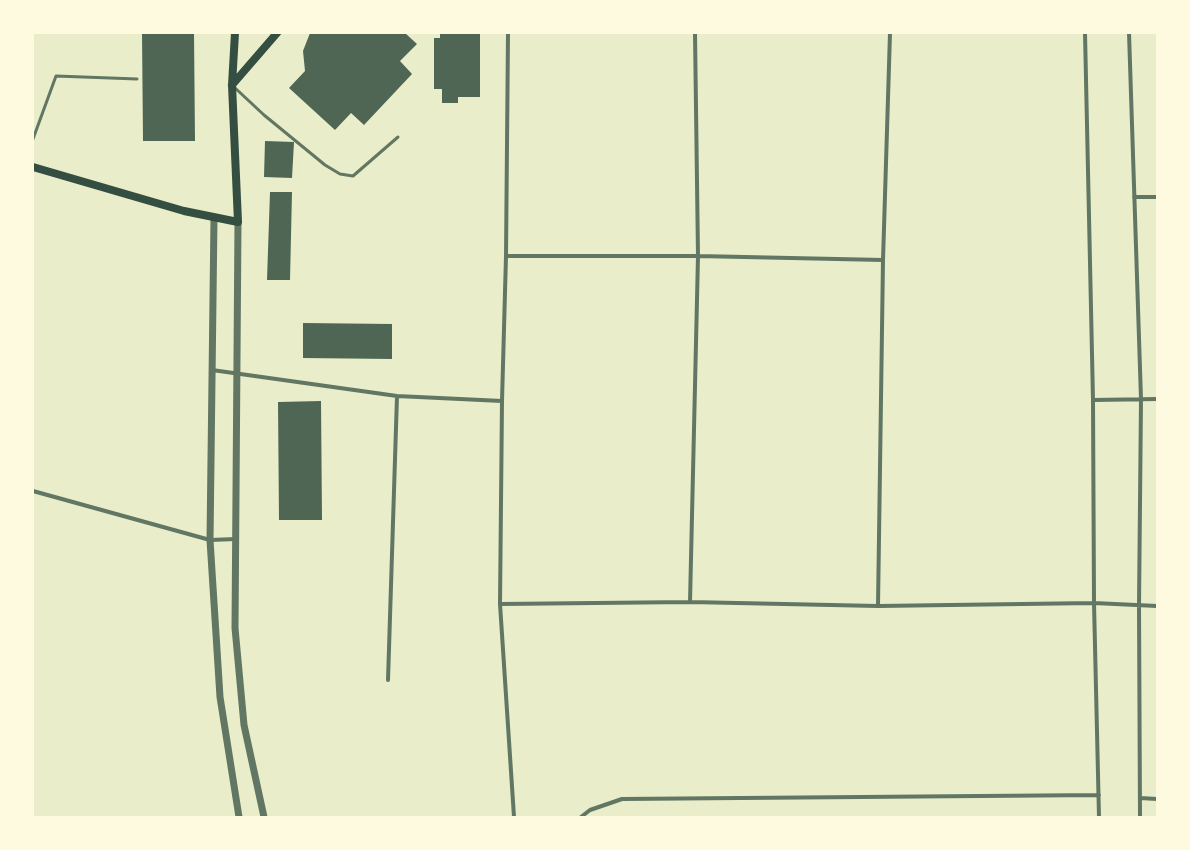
<!DOCTYPE html>
<style>
body{margin:0}
#map{position:relative;width:1190px;height:850px;overflow:hidden;background:#e9edc9;font-family:Karla,sans-serif}
canvas{display:block}
.frame{position:absolute;inset:0;border:34px solid #fefae0;pointer-events:none}
</style>
<div id="map">
<canvas width="1190" height="850"></canvas>
<div class="frame"></div>
</div>
<script>
const context = document.querySelector('canvas').getContext('2d');
context.lineJoin = 'round';
function fillPath(path, color) {
  context.fillStyle = color;
  context.fill(path, 'evenodd');
}
function toPath(rows) {
  const path = new Path2D();
  for (const r of rows) {
    path.moveTo(r[0], r[1]);
    for (let i = 2; i < r.length; i += 2) path.lineTo(r[i], r[i + 1]);
  }
  return path;
}
function stroke(path, color, width, dash) {
  context.strokeStyle = color;
  context.lineWidth = width;
  context.lineCap = dash ? 'butt' : 'round';
  context.setLineDash(dash || []);
  context.stroke(path);
}
const building = toPath([
 [142,33,194,33,195,141,143,141],
 [310,33,405,33,417,44,400,61,412,74,364,125,351,113,335,130,289,88,305,71,303,51],
 [440,33,480,33,480,97,458,97,458,103,442,103,442,89,434,89,434,38,440,38],
 [265,141,294,142,292,178,264,177],
 [270,192,292,192,290,280,267,280],
 [303,323,392,324,392,359,303,358],
 [321,401,322,520,279,520,278,402]
]);
const service = toPath([
 [234,87,264,115,325,165,340,174,353,176,398,137],
 [33,139,56,76,137,79]
]);
const minor = toPath([
 [508,33,506,256,502,401,500,604,514,817],
 [1085,33,1093,400,1094,603,1099,817],
 [1129,33,1141,399,1139,606,1140,817],
 [1134,197,1157,197],
 [506,256,698,256,883,260],
 [212,370,397,396,502,401],
 [1093,400,1157,399],
 [33,491,210,540,236,539],
 [690,602,698,256,695,33],
 [500,604,690,602,878,606,1094,603,1157,606],
 [878,606,883,260,890,33],
 [388,680,397,396],
 [1140,798,1157,799],
 [581,817,590,810,622,799,1099,795]
]);
const tertiary = toPath([
 [214,218,210,540,220,697,239,817],
 [238,222,235,628,244,725,264,817]
]);
const secondary = toPath([
 [232,85,277,33],
 [33,167,184,211,238,222,232,85,235,33]
]);
fillPath(building, '#4f6655');
stroke(service, '#617663', 3);
stroke(minor, '#617663', 4);
stroke(tertiary, '#617663', 7);
stroke(secondary, '#344e41', 8);
</script>
